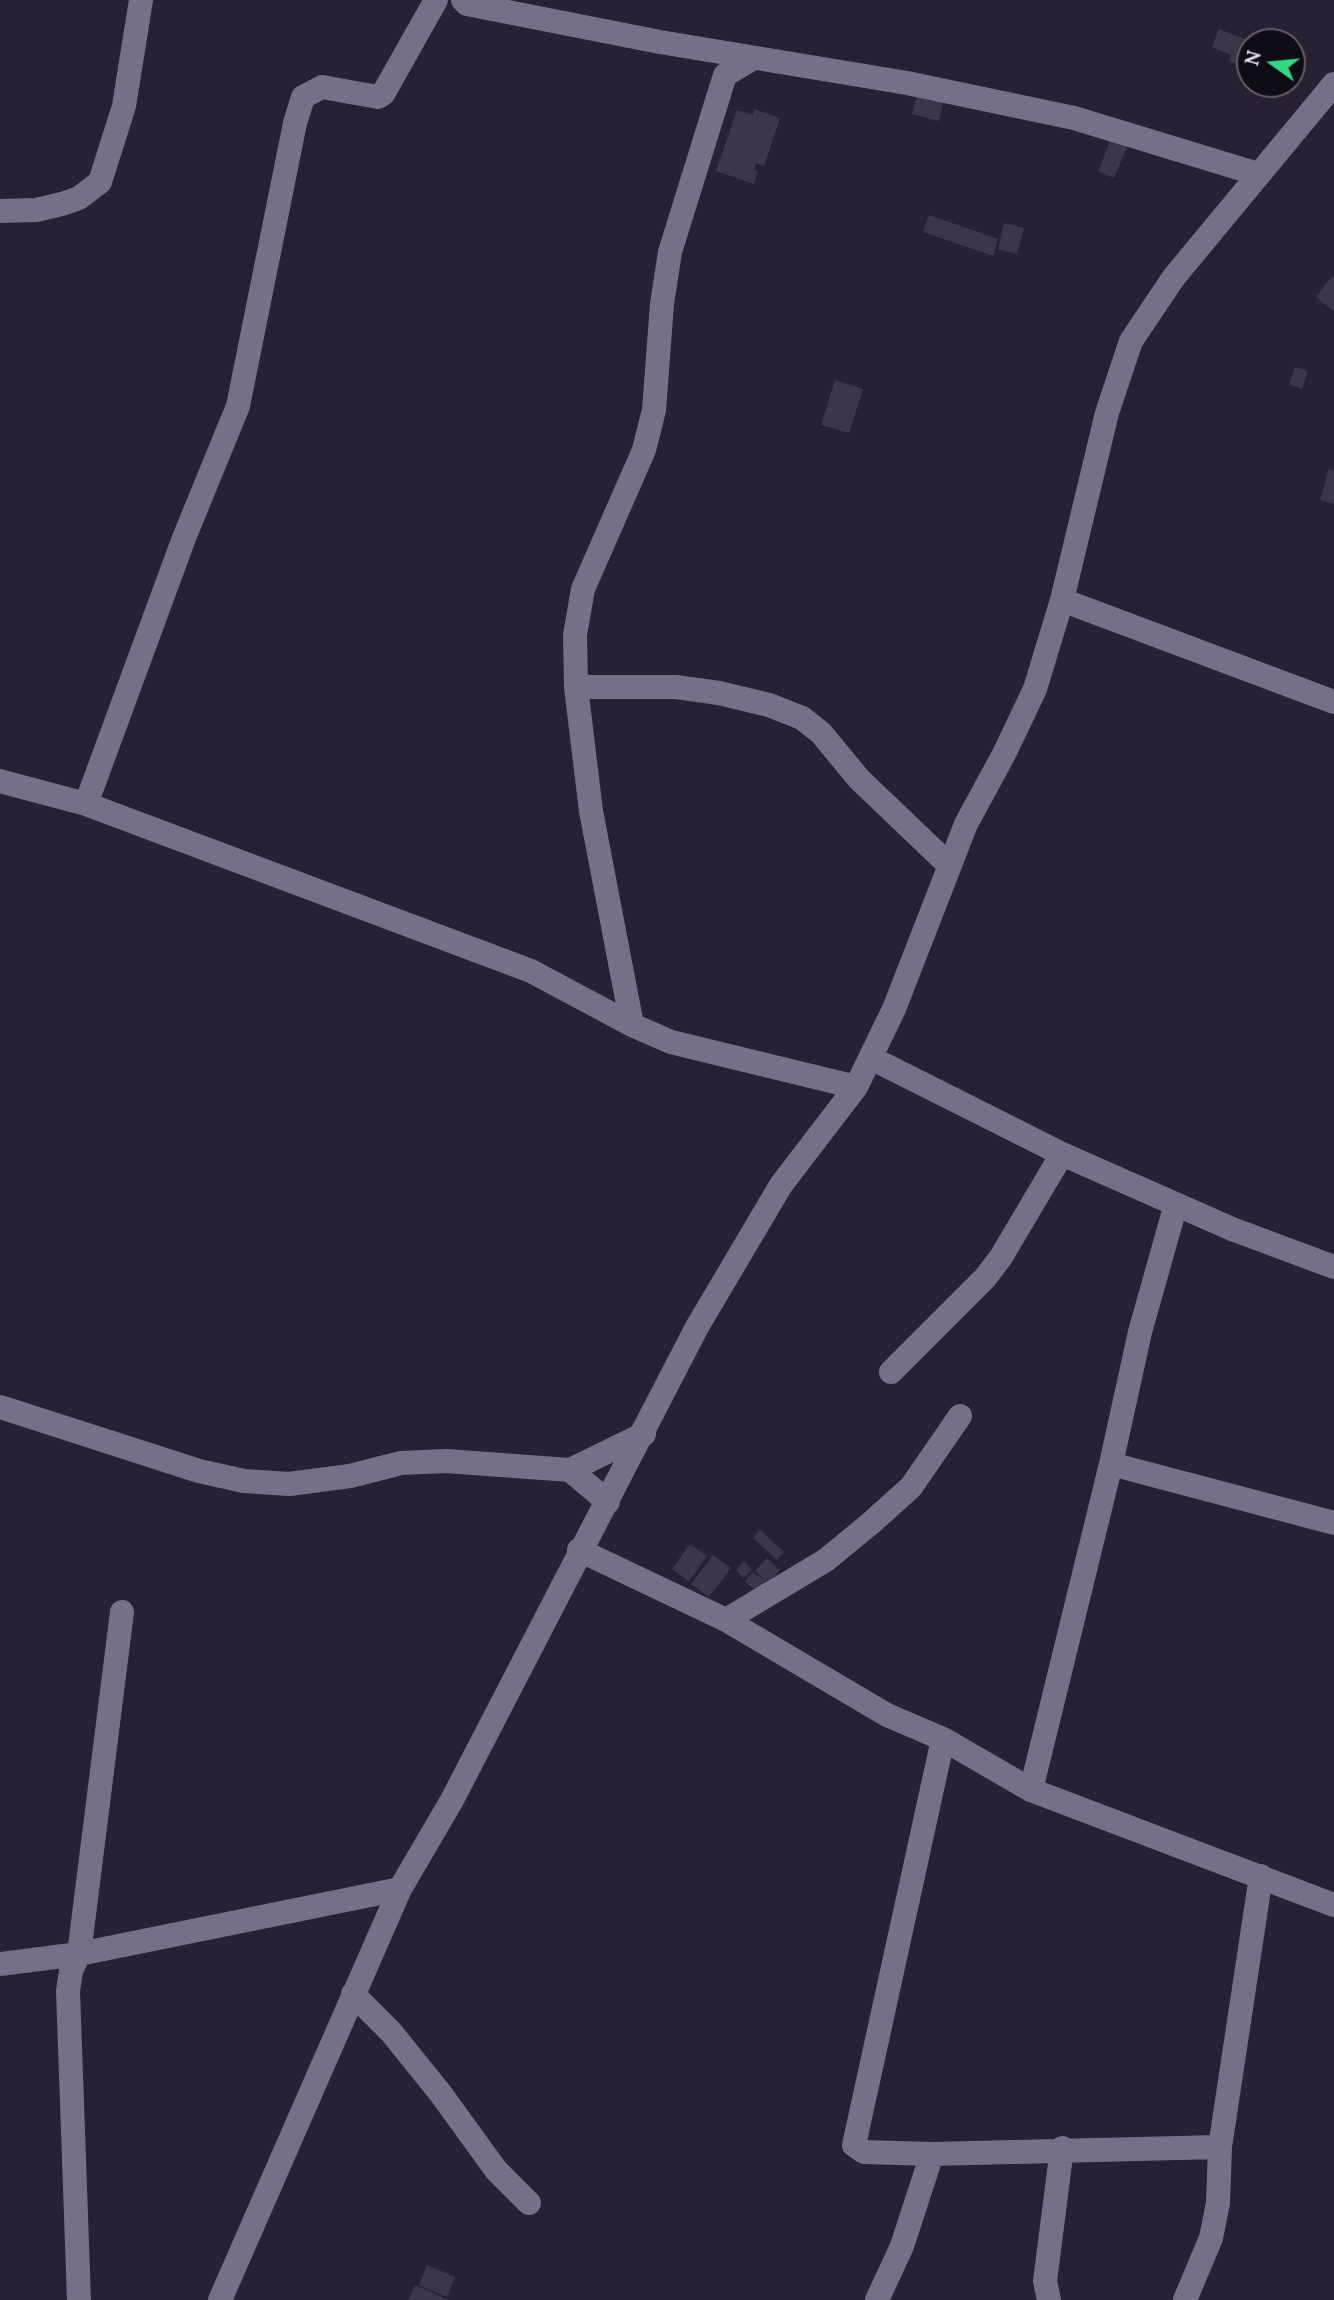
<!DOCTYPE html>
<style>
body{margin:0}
#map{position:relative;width:1334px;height:2300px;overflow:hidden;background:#292034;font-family:Lora,serif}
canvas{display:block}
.north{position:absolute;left:1236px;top:28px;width:70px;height:70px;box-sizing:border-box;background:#100c15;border:2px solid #625e69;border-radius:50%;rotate:285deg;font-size:19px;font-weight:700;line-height:28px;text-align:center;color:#ded8e6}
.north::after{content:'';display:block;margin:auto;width:24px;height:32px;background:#33d882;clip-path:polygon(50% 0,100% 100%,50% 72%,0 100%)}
</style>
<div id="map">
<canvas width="1334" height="2300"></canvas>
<div class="north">N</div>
</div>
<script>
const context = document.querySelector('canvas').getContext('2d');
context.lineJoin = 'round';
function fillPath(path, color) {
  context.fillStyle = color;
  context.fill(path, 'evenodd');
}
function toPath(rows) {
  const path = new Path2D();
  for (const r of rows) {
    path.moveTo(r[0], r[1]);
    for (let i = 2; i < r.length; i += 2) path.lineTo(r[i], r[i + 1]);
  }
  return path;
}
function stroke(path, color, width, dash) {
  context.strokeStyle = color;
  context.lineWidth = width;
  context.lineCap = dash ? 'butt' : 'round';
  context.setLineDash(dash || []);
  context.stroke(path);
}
const building = toPath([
 [1219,29,1250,41,1240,65,1229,61,1231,55,1212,47],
 [918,93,944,100,939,121,912,114],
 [754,109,780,118,764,166,756,163,754,170,758,171,754,184,716,171,737,110,753,115],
 [1111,139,1128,145,1114,178,1098,171],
 [929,215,998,239,993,256,923,232],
 [1004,223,1024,228,1017,254,998,249],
 [1332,276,1334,278,1334,312,1316,297],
 [1295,367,1308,371,1302,389,1289,384],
 [835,380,863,389,849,433,821,425],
 [1329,469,1334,471,1334,504,1320,500],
 [760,1530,784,1552,777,1560,753,1538],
 [690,1544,707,1556,689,1581,672,1569],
 [713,1555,731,1568,709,1597,691,1584],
 [767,1558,780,1570,768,1583,755,1571],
 [744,1562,752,1570,743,1578,736,1570],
 [752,1572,766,1581,758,1592,745,1582],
 [427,2265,455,2277,447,2297,419,2285],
 [415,2285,449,2300,408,2300]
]);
const minor = toPath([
 [463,0,467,4,660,42,907,83,1074,118,1258,174],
 [0,211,36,210,62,204,79,198,100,182,124,106,141,0],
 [1062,600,1334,702],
 [576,687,676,687,719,693,769,705,802,718,821,733,859,779,949,865],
 [0,781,86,804,531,971,632,1025,671,1042,856,1087],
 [86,804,184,538,238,406,295,123,303,97,322,87,378,97,383,94,436,0],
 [632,1025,591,811,576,687,575,635,583,589,644,450,654,410,662,304,670,252,725,75,752,59],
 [871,1058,1062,1154,1232,1229,1334,1267],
 [891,1372,985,1278,1001,1257,1062,1154],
 [0,1407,199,1471,244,1481,289,1484,350,1476,401,1463,446,1461,570,1470,644,1434],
 [1111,1464,1334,1523],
 [570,1470,608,1502],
 [579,1550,726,1620,887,1715,943,1739,1031,1790,1334,1905],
 [726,1620,826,1560,871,1523,911,1487,960,1416],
 [943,1739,854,2145,864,2152,932,2154,1220,2147],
 [1031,1790,1111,1464,1140,1332,1176,1204],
 [0,1964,79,1954,400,1889],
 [353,1994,391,2032,441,2094,496,2170,529,2203],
 [79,2300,68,1991,71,1971,79,1954,122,1612],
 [220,2300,400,1889,452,1800,697,1327,781,1185,856,1087,894,1009,966,824,1004,754,1035,689,1062,600,1107,413,1131,341,1174,277,1334,84],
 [877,2300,902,2246,932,2154],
 [1049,2300,1045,2281,1062,2148],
 [1185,2300,1211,2238,1218,2203,1220,2147,1261,1876]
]);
fillPath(building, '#3f354b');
stroke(minor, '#786e86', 24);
</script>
